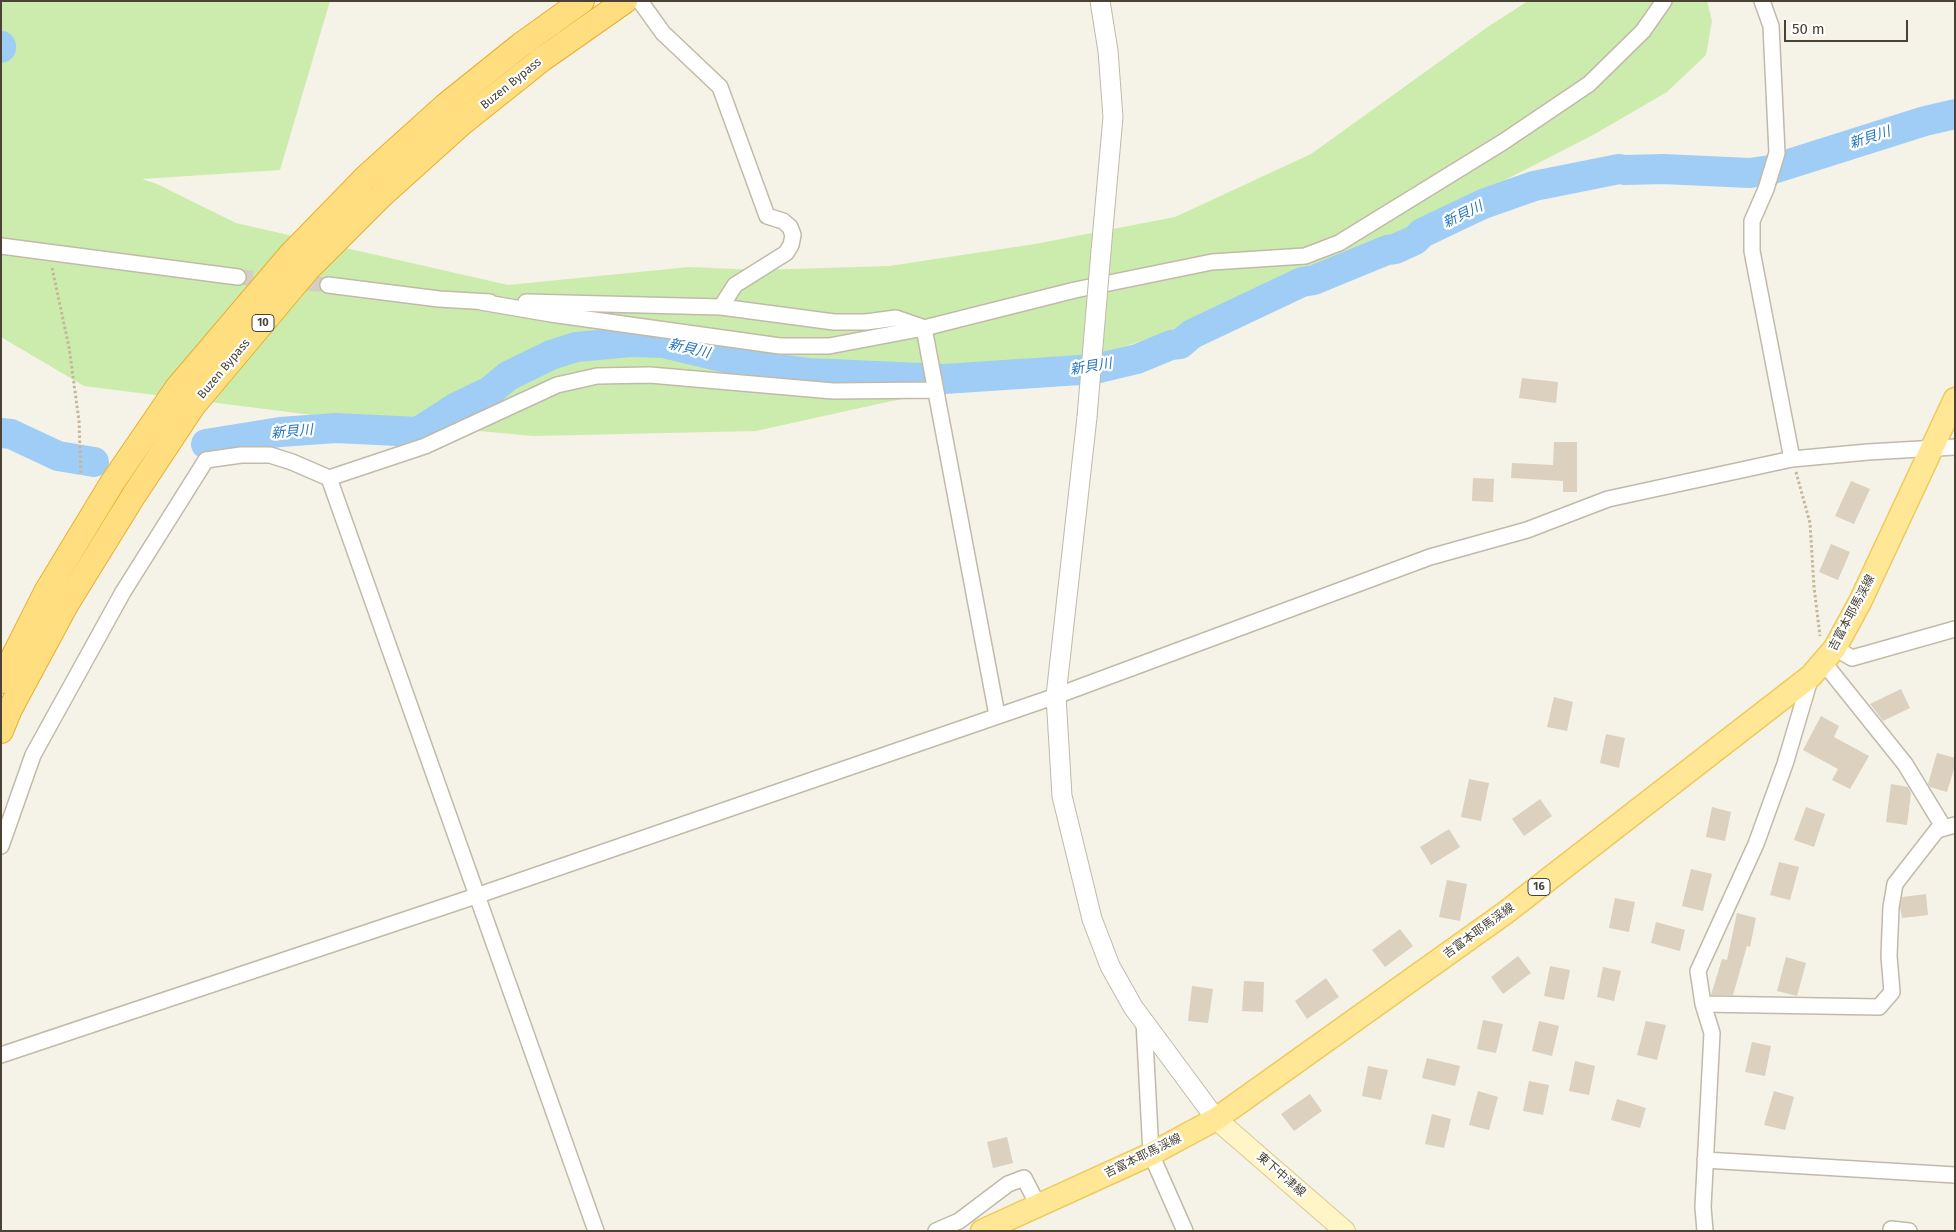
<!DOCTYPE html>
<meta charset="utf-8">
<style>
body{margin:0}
#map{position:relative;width:1956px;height:1232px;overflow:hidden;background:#f5f2e7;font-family:"Fira Sans",sans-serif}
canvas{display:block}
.frame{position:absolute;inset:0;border:2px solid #494235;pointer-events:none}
.scale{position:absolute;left:1784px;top:20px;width:124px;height:22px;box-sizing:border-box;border:2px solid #494235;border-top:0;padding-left:6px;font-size:15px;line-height:18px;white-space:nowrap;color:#494235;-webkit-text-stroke:4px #fff;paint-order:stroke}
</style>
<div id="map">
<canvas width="1956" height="1232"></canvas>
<div class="frame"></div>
<div class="scale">50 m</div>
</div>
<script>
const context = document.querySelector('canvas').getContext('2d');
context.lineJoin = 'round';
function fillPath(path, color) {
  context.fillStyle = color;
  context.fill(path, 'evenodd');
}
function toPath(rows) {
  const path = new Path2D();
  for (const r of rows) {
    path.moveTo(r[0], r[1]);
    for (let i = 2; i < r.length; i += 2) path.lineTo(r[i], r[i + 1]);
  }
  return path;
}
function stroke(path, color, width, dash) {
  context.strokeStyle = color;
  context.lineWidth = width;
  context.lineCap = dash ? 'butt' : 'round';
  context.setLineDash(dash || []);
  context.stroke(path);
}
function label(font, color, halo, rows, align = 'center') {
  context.font = font + ' "Fira Sans","Noto Sans JP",sans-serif';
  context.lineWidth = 4.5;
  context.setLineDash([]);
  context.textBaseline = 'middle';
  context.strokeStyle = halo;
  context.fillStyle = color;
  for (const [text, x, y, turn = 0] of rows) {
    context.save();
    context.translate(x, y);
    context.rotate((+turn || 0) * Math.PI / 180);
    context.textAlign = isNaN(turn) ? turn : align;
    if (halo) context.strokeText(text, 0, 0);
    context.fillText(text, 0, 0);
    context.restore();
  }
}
const green = toPath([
 [1,1,330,1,280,170,142,179,157,184,236,223,508,285,689,267,758,270,889,266,1035,244,1175,217,1311,154,1489,26,1528,1,1707,1,1712,21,1706,55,1667,92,1593,135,1279,296,1068,365,878,404,756,431,533,436,328,417,84,386,1,337]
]);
const stream = toPath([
 [1,421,11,434]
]);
const river = toPath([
 [1,46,1,48],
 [1,433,11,434,58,456,94,462],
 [206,444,280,432,336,428,418,432,457,407,490,391,508,376,551,355,576,347,631,342,663,343,768,368,808,373,944,379,1095,369,1137,359,1171,345,1180,344,1192,334,1302,282,1314,280,1387,250,1395,249,1415,240,1422,233,1483,204,1534,186,1619,169,1625,170,1663,169,1750,173,1770,170,1925,121,1955,114]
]);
const building = toPath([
 [1522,378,1558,382,1556,403,1519,398],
 [1554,442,1577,442,1577,492,1563,492,1563,481,1511,478,1512,463,1553,465],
 [1473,478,1494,479,1493,502,1472,501],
 [1851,481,1870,489,1854,524,1835,516],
 [1831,544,1850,552,1838,580,1819,572],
 [1901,689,1910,708,1883,721,1870,704],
 [1554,697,1573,702,1567,731,1547,727],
 [1821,716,1839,726,1834,737,1869,756,1850,789,1832,780,1838,769,1803,750],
 [1606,734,1625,738,1619,768,1600,763],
 [1937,753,1955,758,1955,766,1947,792,1930,787,1928,784],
 [1469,779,1489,783,1481,821,1461,817],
 [1891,784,1908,787,1911,793,1907,825,1886,822],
 [1540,799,1552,816,1524,836,1512,819],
 [1712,807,1731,812,1725,841,1706,837],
 [1806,807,1825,814,1814,847,1794,840],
 [1449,829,1460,847,1431,865,1420,847],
 [1779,862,1799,867,1790,900,1770,895],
 [1691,869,1712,874,1703,911,1682,906],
 [1447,880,1467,884,1460,921,1439,917],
 [1926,894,1928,915,1902,918,1900,907,1902,897],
 [1615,898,1635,902,1629,932,1609,928],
 [1737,913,1756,918,1750,947,1747,946,1733,995,1711,995,1722,959,1727,960],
 [1656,922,1685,930,1680,951,1651,943],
 [1400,929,1413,946,1385,967,1372,950],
 [1518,956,1531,973,1503,994,1491,977],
 [1786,957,1806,963,1797,996,1777,991],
 [1550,966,1570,970,1564,1000,1544,996],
 [1603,967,1621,971,1614,1001,1597,997],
 [1326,978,1339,997,1307,1019,1295,1001],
 [1244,981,1264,982,1263,1012,1242,1011],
 [1192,986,1213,989,1208,1023,1188,1021],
 [1483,1020,1503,1024,1496,1053,1477,1049],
 [1539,1021,1559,1026,1552,1056,1532,1051],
 [1646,1021,1666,1025,1657,1060,1637,1055],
 [1752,1042,1771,1046,1765,1076,1745,1072],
 [1427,1058,1460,1066,1455,1086,1422,1078],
 [1575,1061,1595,1066,1589,1095,1569,1091],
 [1368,1066,1388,1070,1381,1100,1362,1096],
 [1529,1081,1549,1085,1543,1115,1523,1111],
 [1478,1091,1498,1097,1489,1130,1469,1125],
 [1774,1091,1794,1097,1785,1130,1764,1125],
 [1310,1094,1322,1111,1294,1131,1281,1114],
 [1617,1099,1646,1108,1640,1128,1611,1120],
 [1432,1114,1451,1119,1444,1148,1425,1144],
 [1007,1137,1013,1163,993,1168,987,1142]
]);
const minorTunnel = toPath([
 [238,277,328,285]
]);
const path = toPath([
 [52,268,69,347,79,421,81,475],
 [1796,472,1810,523,1814,587,1820,636]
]);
const minor = toPath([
 [640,1,663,33,720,87,767,216,783,221,790,227,793,235,791,245,786,253,735,285,721,307],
 [1762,1,1771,26,1777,153,1766,189,1752,221,1752,251,1792,459],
 [1,246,238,277],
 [328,285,439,299,490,302],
 [481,302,551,314,780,346,829,346,924,328,1075,290,1212,262,1305,256,1339,243,1503,142,1589,84,1643,31,1664,1],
 [526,302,721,307,834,322,866,322,896,318,922,327],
 [924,328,997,715],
 [329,478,596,1231],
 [1835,648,1852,658,1955,629],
 [1824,663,1905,764,1944,828],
 [1,846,33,755,123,592,206,460,241,455,270,455,292,462,329,478,425,446,557,385,597,376,650,375,833,391,935,390],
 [1703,1004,1879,1007,1892,992,1889,956,1891,907,1895,884,1937,830,1955,825],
 [1144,1021,1151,1154,1185,1231],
 [1,1055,476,896,1056,696,1430,557,1527,530,1608,499,1792,459,1868,452,1955,447],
 [1705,1160,1955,1175],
 [1891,1229,1909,1231],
 [936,1231,959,1221,1008,1184,1024,1178,1038,1205],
 [1705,1231,1703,1207,1712,1033,1703,1004,1698,971,1756,844,1785,764,1811,676]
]);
const tertiary = toPath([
 [1100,1,1108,51,1113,117,1101,251],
 [1087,417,1056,696,1062,796,1092,919,1110,966,1133,1007,1216,1119]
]);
const secondary = toPath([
 [1216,1119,1345,1231]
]);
const primary = toPath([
 [982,1231,1151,1154,1216,1119,1505,913,1811,676,1835,648,1860,602,1955,399]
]);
const trunk = toPath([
 [1,681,46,592,112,483,177,388,291,254,365,178,446,105,522,44,582,1],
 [1,731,10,709,66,605,134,495,193,406,308,269,382,195,462,123,541,60,625,1]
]);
const tertiaryBridge = toPath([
 [1087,417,1101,251]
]);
const shields = [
 [263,323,22],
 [1539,887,22]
];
const shieldNames = [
 ["10",263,323],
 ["16",1539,887]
];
const streetNames = [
 ["Buzen Bypass",511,84,-39],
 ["Buzen Bypass",224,369,-50],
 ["吉富本耶馬渓線",1852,613,-62],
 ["吉富本耶馬渓線",1479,931,-36],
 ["吉富本耶馬渓線",1143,1156,-26],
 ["東下中津線",1281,1175,41]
];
const waterNames = [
 ["新貝川",1870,138,-18],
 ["新貝川",1463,215,-26],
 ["新貝川",689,349,13],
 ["新貝川",1091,367,-9],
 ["新貝川",292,432,-5]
];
fillPath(green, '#ccecad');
stroke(stream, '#9fcdf6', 5);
stroke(river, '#9fcdf6', 30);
fillPath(building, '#dbd1be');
stroke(minorTunnel, '#d3cfc3', 15, [15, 8]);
stroke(minor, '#c1baa9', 18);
stroke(tertiary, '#c1baa9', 21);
stroke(secondary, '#d9ca93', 22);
stroke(primary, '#eeca5c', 25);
stroke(trunk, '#eaaf2c', 26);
stroke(path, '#c4b799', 3, [2.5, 2.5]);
stroke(minor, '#fff', 15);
stroke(tertiary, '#fff', 19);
stroke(secondary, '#fff5c7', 20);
stroke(primary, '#ffe796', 22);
stroke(trunk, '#ffde7f', 24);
stroke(tertiaryBridge, '#c1baa9', 21, []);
stroke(tertiaryBridge, '#fff', 19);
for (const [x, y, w] of shields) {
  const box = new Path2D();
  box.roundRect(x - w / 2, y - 8.5, w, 17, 4);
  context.fillStyle = '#fff';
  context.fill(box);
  stroke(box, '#494235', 1);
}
label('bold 11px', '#494235', null, shieldNames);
label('12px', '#494235', '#fff', streetNames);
label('italic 14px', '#2575be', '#fff', waterNames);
</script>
